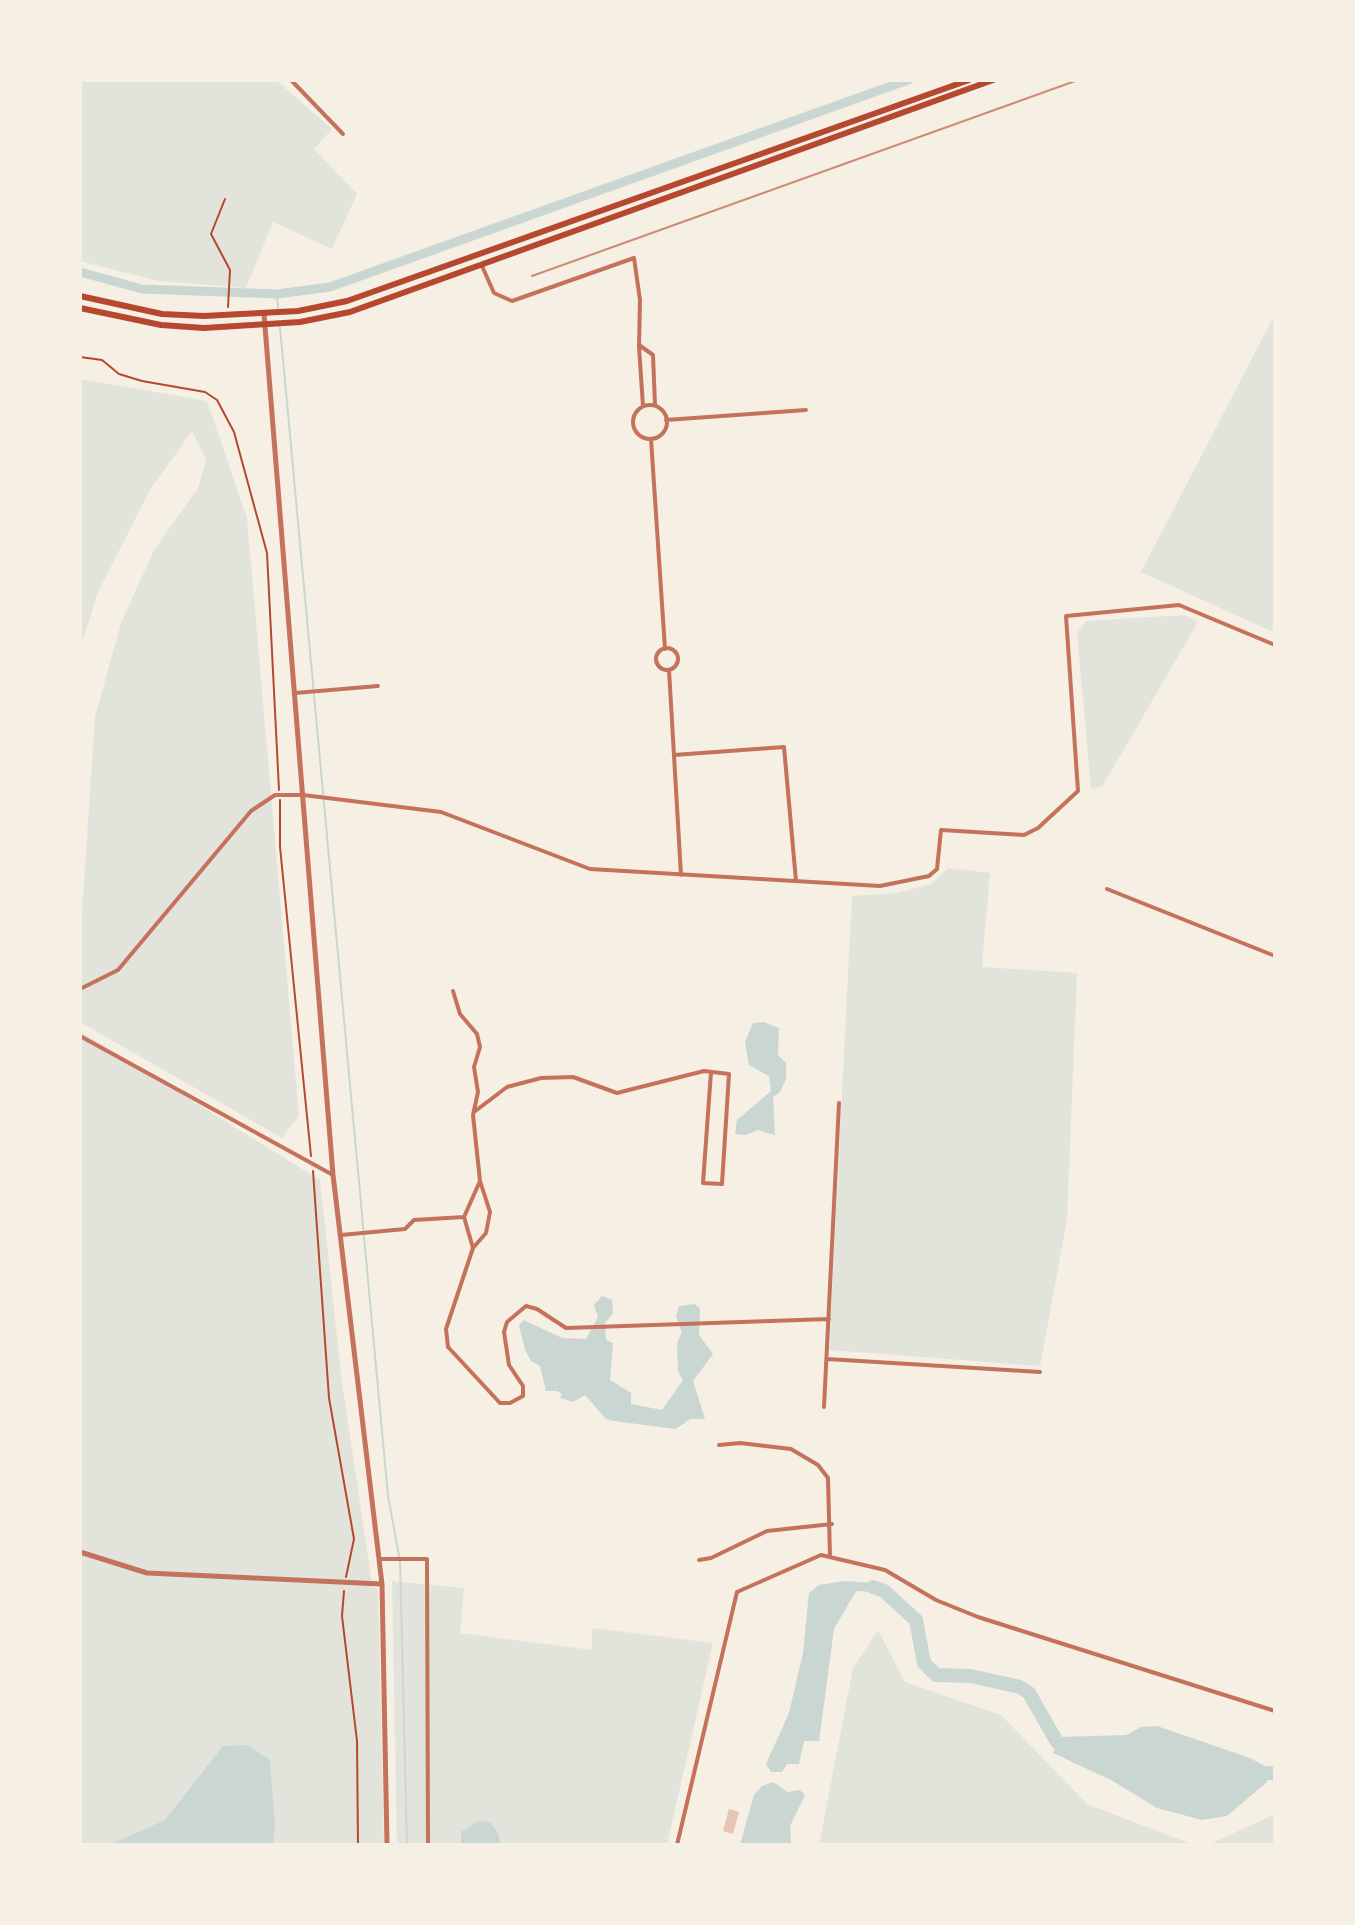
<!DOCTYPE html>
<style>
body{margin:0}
#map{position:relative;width:1355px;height:1925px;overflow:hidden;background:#f6efe4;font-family:"PT Sans Narrow",sans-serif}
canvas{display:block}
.frame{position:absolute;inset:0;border:82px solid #f6efe4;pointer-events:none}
</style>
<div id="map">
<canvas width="1355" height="1925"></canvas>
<div class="frame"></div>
</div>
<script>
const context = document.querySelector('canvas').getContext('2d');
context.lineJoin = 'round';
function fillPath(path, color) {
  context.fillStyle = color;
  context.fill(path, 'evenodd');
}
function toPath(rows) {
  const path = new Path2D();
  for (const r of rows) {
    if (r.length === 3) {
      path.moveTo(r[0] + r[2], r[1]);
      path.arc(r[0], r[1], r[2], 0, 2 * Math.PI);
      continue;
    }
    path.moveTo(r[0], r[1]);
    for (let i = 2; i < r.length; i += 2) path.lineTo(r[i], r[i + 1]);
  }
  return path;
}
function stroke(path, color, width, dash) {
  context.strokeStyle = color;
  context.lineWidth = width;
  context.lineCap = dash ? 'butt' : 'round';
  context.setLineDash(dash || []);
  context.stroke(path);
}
const green = toPath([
 [80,80,276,80,332,129,314,149,357,194,332,249,273,222,246,288,159,281,80,261],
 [1275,314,1275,633,1141,572],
 [80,379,207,401,247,518,299,1116,282,1138,80,1022,80,943,95,717,121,623,154,550,198,488,206,460,192,431,150,490,98,592,80,649],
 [1184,615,1198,622,1102,787,1091,789,1077,633,1086,621],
 [949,868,990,873,982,967,1077,973,1067,1220,1040,1366,829,1350,852,896,897,893,931,884],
 [80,1031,320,1180,342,1382,372,1584,378,1590,384,1845,80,1845],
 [392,1581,464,1588,460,1633,592,1650,592,1628,713,1643,667,1845,397,1845],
 [878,1630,905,1682,1001,1715,1087,1804,1194,1845,819,1845,853,1668],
 [1275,1814,1275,1845,1208,1845]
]);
const water = toPath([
 [763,1022,779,1028,778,1055,786,1063,786,1079,780,1092,773,1097,775,1135,758,1130,746,1135,735,1134,737,1120,771,1091,769,1076,749,1065,745,1042,753,1023],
 [602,1296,612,1300,613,1313,605,1323,606,1340,613,1343,610,1380,631,1393,631,1404,662,1410,683,1380,678,1371,677,1343,682,1332,676,1317,679,1306,695,1304,700,1309,699,1335,713,1354,693,1381,705,1419,690,1419,676,1429,614,1421,606,1419,585,1395,573,1402,560,1398,562,1394,557,1391,546,1391,540,1366,531,1361,525,1350,519,1325,524,1320,562,1338,586,1339,598,1317,594,1305],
 [844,1581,873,1583,872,1592,856,1591,834,1629,819,1741,804,1741,799,1764,787,1764,782,1772,771,1772,766,1764,789,1713,803,1653,809,1593,819,1585],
 [1157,1726,1250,1758,1270,1769,1267,1782,1227,1816,1202,1820,1157,1808,1111,1780,1053,1753,1059,1737,1126,1735,1141,1727],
 [247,1745,270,1760,275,1827,273,1845,109,1845,165,1820,223,1746],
 [773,1782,788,1792,800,1790,805,1795,790,1826,791,1845,740,1845,754,1795,762,1786],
 [478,1821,490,1822,499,1835,500,1845,461,1845,461,1832]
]);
const stream = toPath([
 [277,294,278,308],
 [280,327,388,1496,400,1561,407,1845]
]);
const canal = toPath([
 [80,272,142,289,277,294,330,287,908,80]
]);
const river = toPath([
 [873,1587,884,1591,916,1620,924,1663,936,1675,971,1676,1020,1687,1029,1693,1057,1742],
 [1269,1773,1275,1773]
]);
const building = toPath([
 [729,1809,739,1812,733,1834,723,1831]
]);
const path = toPath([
 [225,199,211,234,230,270,228,307],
 [80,357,102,360,119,374,142,381,205,392,217,400,234,432,267,553,279,790],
 [280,800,280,847,311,1156],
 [313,1171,329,1398,354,1539,346,1577],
 [344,1591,342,1616,357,1741,358,1845]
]);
const minor = toPath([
 [291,80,343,134],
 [482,266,494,293,512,301,634,258,640,300,639,347,643,406],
 [639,345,653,355,655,405],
 [650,422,17],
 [666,420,806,410],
 [651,439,665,649],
 [667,659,11],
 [669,670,681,875],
 [295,693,378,686],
 [674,755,784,747,796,881],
 [1107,889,1275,956],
 [80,989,118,970,251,811,275,795,303,795,441,812,590,869,880,886,929,876,937,869,941,830,1024,835,1038,828,1078,791,1066,616,1179,605,1275,645],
 [453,991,460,1014,477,1034,480,1047,474,1067,478,1092,473,1115,480,1181],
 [80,1036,333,1175],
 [474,1112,507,1087,541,1078,573,1077,617,1093,704,1071,729,1074,722,1184,703,1183,711,1072],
 [341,1235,405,1229,414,1220,464,1217,473,1248,486,1233,490,1212,480,1181,464,1217],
 [473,1248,446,1329,448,1347,500,1403,510,1403,523,1396,523,1386,509,1365,504,1332,507,1322,526,1306,537,1309,566,1328,829,1319],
 [827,1359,1040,1372],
 [824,1407,839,1103],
 [719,1445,740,1443,791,1449,818,1465,828,1478,830,1557],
 [379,1559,427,1559,428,1845],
 [699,1560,711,1558,767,1531,832,1524],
 [677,1845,737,1592,821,1555,885,1570,936,1600,978,1617,1275,1711]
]);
const tertiary = toPath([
 [264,314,333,1175,382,1584,387,1845],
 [80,1552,147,1573,382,1584]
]);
const primary = toPath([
 [80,296,162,314,204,316,298,311,347,301,969,80],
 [80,308,161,325,204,328,300,322,350,312,993,80]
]);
const tram = toPath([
 [532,276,1078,80]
]);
fillPath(green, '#e2e4dc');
fillPath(water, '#c9d6d2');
stroke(stream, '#c9d6d2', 2);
stroke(canal, '#c9d6d2', 9);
stroke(river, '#c9d6d2', 14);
fillPath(building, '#e6c5b7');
stroke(path, '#b5482f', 2);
stroke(minor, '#c5725c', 4);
stroke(tertiary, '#c5725c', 5);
stroke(primary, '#b5482f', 6);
stroke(tram, '#cf8b77', 2);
</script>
